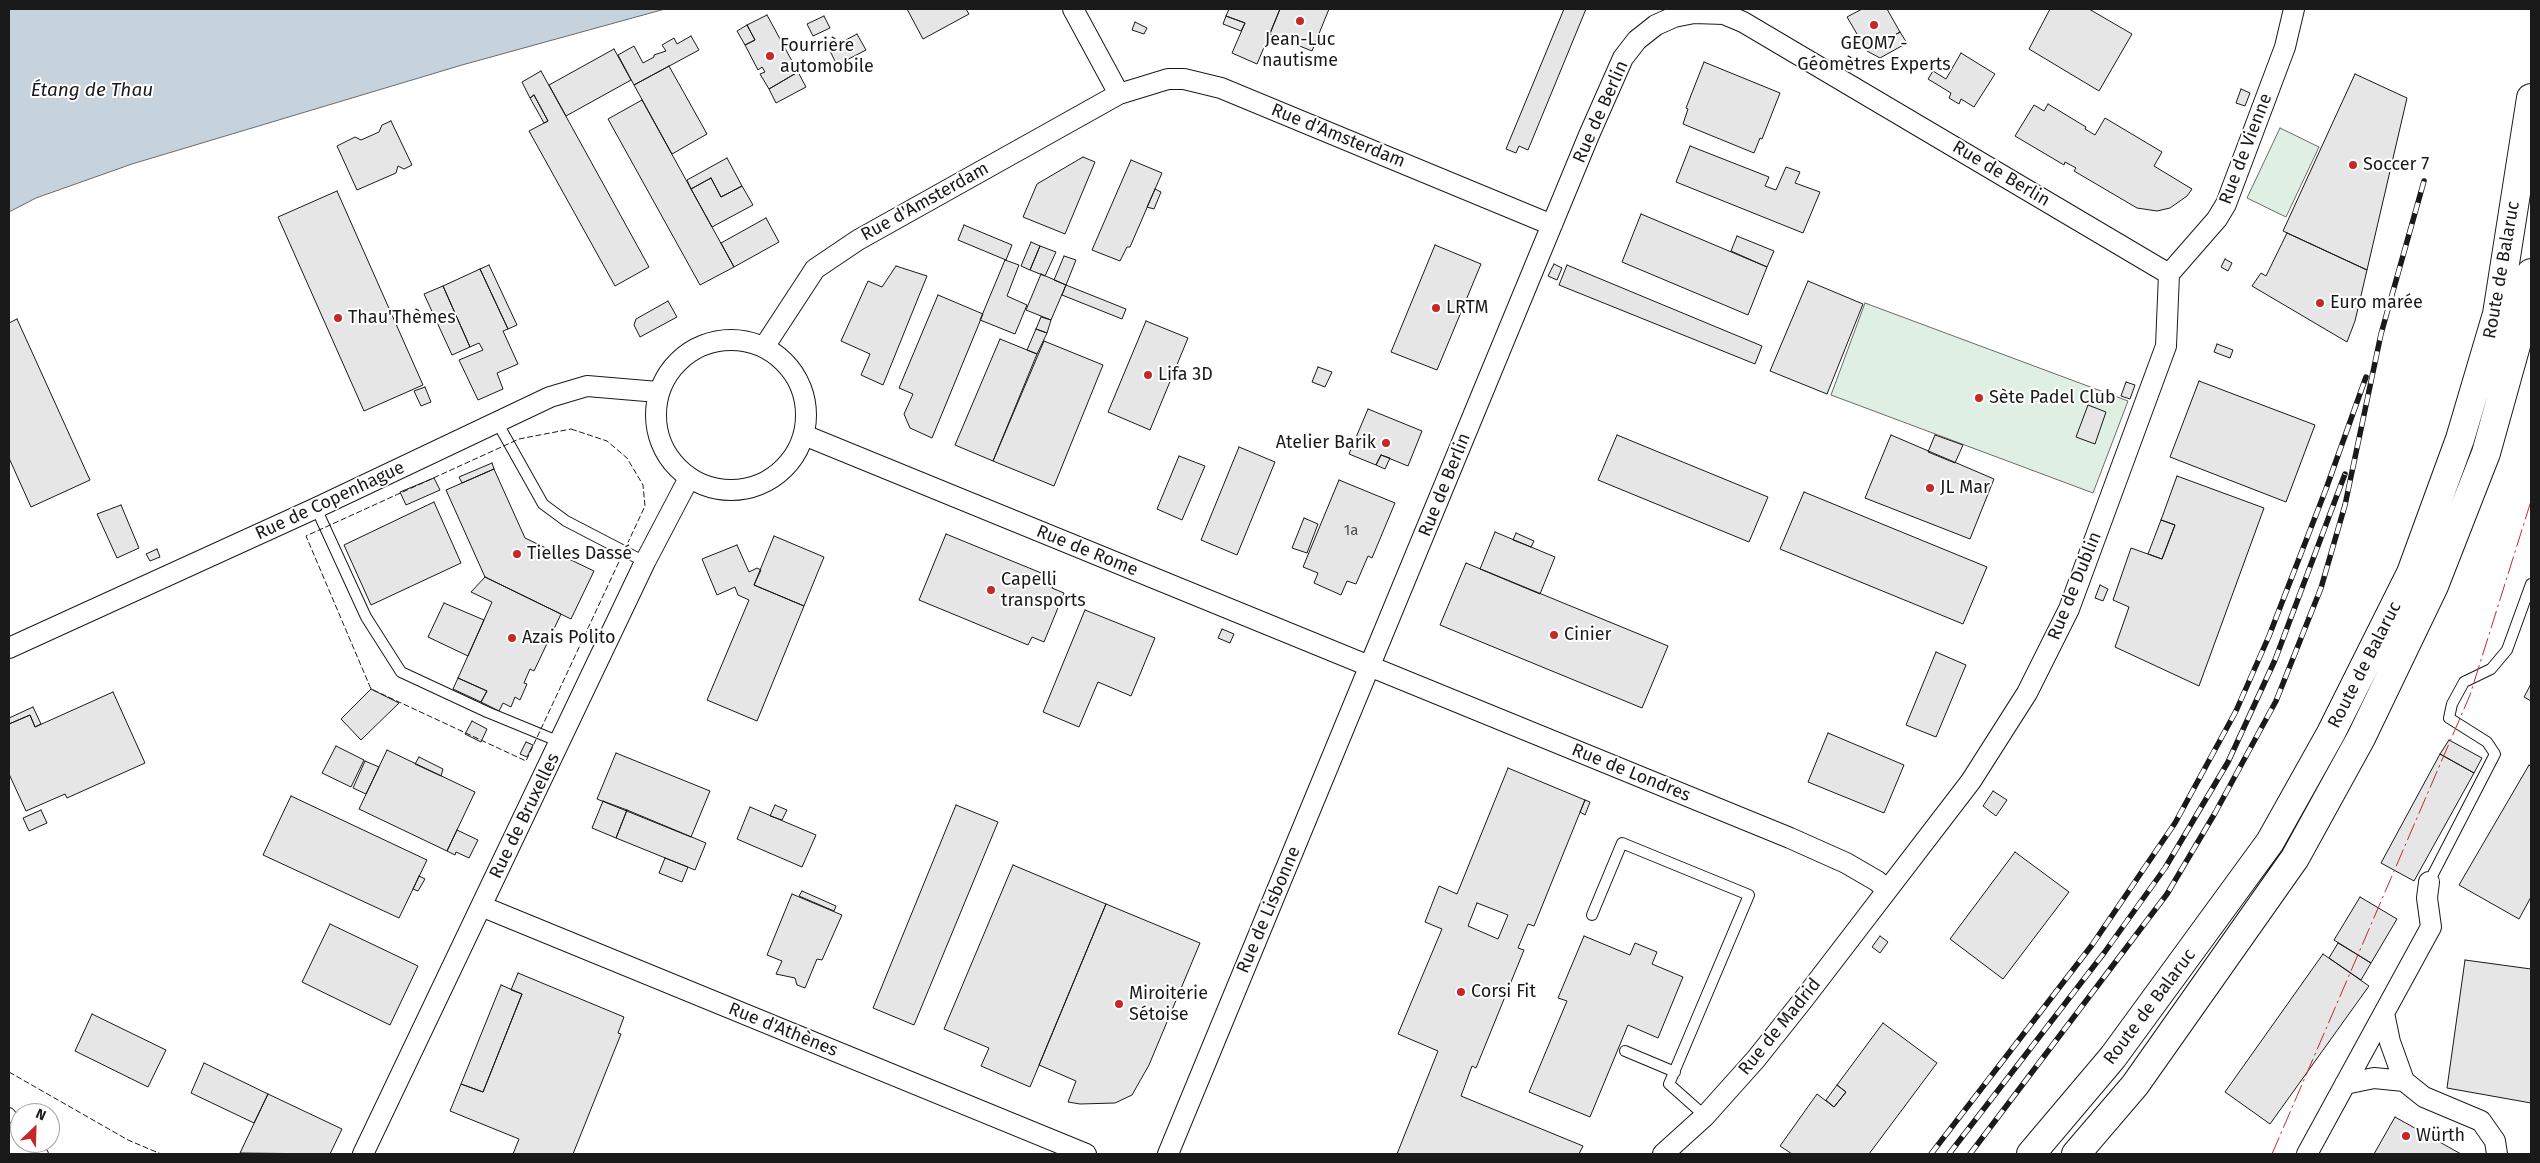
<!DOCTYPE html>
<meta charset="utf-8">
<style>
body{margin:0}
#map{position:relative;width:2540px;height:1163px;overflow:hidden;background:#fff;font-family:"Fira Sans",sans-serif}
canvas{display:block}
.frame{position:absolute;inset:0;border:10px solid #1a1a1a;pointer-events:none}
.north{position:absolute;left:10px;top:1103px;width:50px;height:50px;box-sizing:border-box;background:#fff;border:1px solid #a3a3a3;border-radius:50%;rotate:24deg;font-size:14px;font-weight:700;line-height:20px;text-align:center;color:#1a1a1a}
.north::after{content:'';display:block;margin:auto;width:18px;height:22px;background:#c62828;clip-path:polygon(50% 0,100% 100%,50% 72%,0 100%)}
</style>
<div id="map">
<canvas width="2540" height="1163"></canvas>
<div class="frame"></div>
<div class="north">N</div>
</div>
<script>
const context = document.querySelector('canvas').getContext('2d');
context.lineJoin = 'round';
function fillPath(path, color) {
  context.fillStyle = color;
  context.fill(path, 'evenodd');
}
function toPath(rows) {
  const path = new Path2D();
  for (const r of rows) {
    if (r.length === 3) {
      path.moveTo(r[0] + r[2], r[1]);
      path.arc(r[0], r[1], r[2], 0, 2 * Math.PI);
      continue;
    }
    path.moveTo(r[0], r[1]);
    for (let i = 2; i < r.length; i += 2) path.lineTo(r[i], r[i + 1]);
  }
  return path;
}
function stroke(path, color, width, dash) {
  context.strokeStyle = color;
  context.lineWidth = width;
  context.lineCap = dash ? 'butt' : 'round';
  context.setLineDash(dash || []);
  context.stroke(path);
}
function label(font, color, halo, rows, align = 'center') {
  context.font = font + ' "Fira Sans",sans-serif';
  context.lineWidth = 4;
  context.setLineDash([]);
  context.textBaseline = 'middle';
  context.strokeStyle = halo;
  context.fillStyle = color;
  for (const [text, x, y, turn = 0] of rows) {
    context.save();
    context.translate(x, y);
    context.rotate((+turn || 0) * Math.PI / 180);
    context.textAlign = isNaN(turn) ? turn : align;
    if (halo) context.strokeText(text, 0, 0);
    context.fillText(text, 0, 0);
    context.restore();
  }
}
const green = toPath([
 [2280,128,2319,147,2286,217,2247,198,2280,128],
 [1865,303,2128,401,2093,493,1831,395,1865,303]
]);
const water = toPath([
 [9,9,665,9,462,65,132,164,36,198,9,212,9,9]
]);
const building = toPath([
 [907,9,966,9,969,14,923,39,907,9],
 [1229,9,1280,9,1257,64,1232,53,1245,23,1226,16,1229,9],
 [1280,9,1329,9,1312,51,1270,34,1280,9],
 [1564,9,1586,9,1528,150,1519,146,1516,153,1506,149,1564,9],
 [1862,9,1887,9,1900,32,1867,51,1847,17,1862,9],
 [2050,9,2089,9,2132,34,2099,91,2029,49,2050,9],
 [767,15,798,72,769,89,760,74,765,72,762,67,758,70,745,45,755,40,747,25,767,15],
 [824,16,830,28,813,36,807,24,824,16],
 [1226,16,1245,23,1241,31,1223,24,1226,16],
 [1135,22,1147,28,1144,34,1132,30,1135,22],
 [747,25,755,40,745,45,737,31,747,25],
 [1900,32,1907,43,1880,58,1867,51,1900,32],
 [857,34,866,50,837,65,829,49,857,34],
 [691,36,699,50,634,85,618,55,634,46,643,63,654,57,654,55,666,51,662,45,674,38,677,44,691,36],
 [614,49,631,80,566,116,549,85,614,49],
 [1961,53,1995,74,1974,107,1961,99,1959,104,1949,98,1951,93,1928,79,1933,71,1946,79,1961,53],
 [1704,62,1780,93,1762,139,1760,138,1754,153,1683,124,1688,109,1686,108,1704,62],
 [669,66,707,134,672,154,634,85,669,66],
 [541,71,649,267,615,286,529,131,548,121,534,95,530,98,522,82,541,71],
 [798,72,806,87,776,103,769,89,798,72],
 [2355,74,2407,98,2367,270,2283,231,2355,74],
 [2241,89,2250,93,2245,106,2236,103,2241,89],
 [534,95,548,121,544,123,530,98,534,95],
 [642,100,734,267,700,285,608,119,642,100],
 [2048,104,2086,127,2085,129,2095,135,2105,118,2162,152,2154,166,2192,189,2187,196,2170,208,2157,211,2137,208,2074,171,2076,168,2065,162,2064,165,2015,136,2034,105,2044,111,2048,104],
 [391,121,412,165,404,169,398,166,396,173,357,190,337,146,355,137,361,140,379,132,382,125,391,121],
 [1690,146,1769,177,1765,186,1776,190,1786,167,1800,172,1795,183,1820,192,1803,233,1676,182,1690,146],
 [1083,157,1095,162,1065,234,1023,217,1037,184,1083,157],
 [727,158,742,186,721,197,711,178,691,189,687,180,727,158],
 [1131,160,1162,173,1130,247,1127,247,1120,261,1092,250,1131,160],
 [711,178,721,197,742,186,753,205,712,227,691,189,711,178],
 [1155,189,1161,192,1154,209,1147,207,1155,189],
 [337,191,423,385,364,411,278,217,337,191],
 [1641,214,1767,267,1748,315,1622,262,1641,214],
 [766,218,779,242,734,267,721,243,766,218],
 [964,225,1012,245,1006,260,958,240,964,225],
 [2287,233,2367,270,2355,321,2347,342,2252,286,2261,273,2266,276,2287,233],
 [1737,236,1774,251,1767,267,1731,251,1737,236],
 [1031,242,1040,246,1030,270,1021,266,1031,242],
 [1435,245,1481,264,1437,370,1391,352,1435,245],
 [1040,246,1056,252,1045,276,1030,270,1040,246],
 [1064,256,1076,260,1066,285,1054,280,1064,256],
 [2225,259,2232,263,2228,271,2221,267,2225,259],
 [1005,260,1019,265,1007,296,1027,305,1015,334,980,320,1005,260],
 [1554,264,1562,268,1557,280,1548,276,1554,264],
 [489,265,517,325,508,329,480,269,489,265],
 [1567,265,1762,346,1755,364,1559,285,1567,265],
 [896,266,927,276,883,385,861,375,870,354,841,341,868,281,882,287,896,266],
 [480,269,508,329,503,331,518,364,497,373,503,389,478,400,459,360,483,350,479,343,470,347,443,286,480,269],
 [1041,274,1066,285,1051,320,1026,310,1041,274],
 [1808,281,1863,304,1827,394,1770,371,1808,281],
 [1066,285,1126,309,1122,319,1062,295,1066,285],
 [443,286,470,347,452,355,424,294,443,286],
 [938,295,983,314,932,438,910,428,904,414,913,394,899,388,938,295],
 [668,301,677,317,640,337,634,325,636,319,668,301],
 [1041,317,1051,320,1047,333,1036,329,1041,317],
 [17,319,90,480,31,507,9,458,9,323,17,319],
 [1146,321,1188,338,1150,430,1108,412,1146,321],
 [1036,329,1047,333,1037,354,1027,350,1036,329],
 [1000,339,1037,354,993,461,955,445,1000,339],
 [1044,341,1103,365,1054,486,993,461,1044,341],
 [2217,344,2233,350,2230,358,2214,352,2217,344],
 [1318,367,1332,372,1325,387,1312,382,1318,367],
 [2199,381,2315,425,2286,502,2170,457,2199,381],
 [2126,382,2135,385,2130,399,2121,396,2126,382],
 [425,387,431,402,421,406,414,391,425,387],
 [2088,405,2106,412,2095,444,2076,437,2088,405],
 [1368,409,1422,431,1408,466,1381,455,1376,465,1349,454,1368,409],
 [1617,435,1768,497,1749,542,1598,480,1617,435],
 [1891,435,1994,479,1970,539,1865,498,1891,435],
 [1935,435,1963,445,1955,463,1928,452,1935,435],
 [1239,447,1275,462,1237,555,1201,540,1239,447],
 [1381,455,1390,458,1385,469,1376,465,1381,455],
 [1179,456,1205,466,1182,520,1157,509,1179,456],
 [492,463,494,469,462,483,459,477,492,463],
 [494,469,525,538,594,571,571,619,485,577,446,490,494,469],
 [2177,476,2264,508,2199,686,2115,647,2129,607,2113,600,2131,548,2162,559,2175,525,2161,520,2177,476],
 [434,478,440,490,406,505,400,492,434,478],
 [1339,480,1395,503,1372,558,1368,556,1356,584,1347,581,1341,595,1314,583,1318,573,1303,567,1339,480],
 [1804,492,1987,567,1963,624,1780,549,1804,492],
 [434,502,461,563,371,605,344,545,434,502],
 [121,505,139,548,117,558,97,514,121,505],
 [1304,518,1318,524,1307,553,1292,548,1304,518],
 [2161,520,2175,525,2162,559,2148,554,2161,520],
 [1495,532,1555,557,1540,594,1480,569,1495,532],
 [1516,533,1534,541,1531,547,1513,540,1516,533],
 [946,534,1056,579,1052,588,1064,593,1044,642,1032,637,1028,645,919,600,946,534],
 [774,536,824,557,804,606,754,585,774,536],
 [737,545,749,572,757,568,761,570,754,585,804,606,757,721,707,700,749,600,738,595,735,587,717,595,702,559,737,545],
 [157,549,160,557,150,561,146,554,157,549],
 [1466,563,1668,646,1642,708,1440,625,1466,563],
 [485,577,561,614,534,671,530,669,524,683,527,684,520,700,515,697,511,707,503,703,499,711,481,702,487,691,458,678,492,602,471,592,485,577],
 [2100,585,2108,589,2103,601,2095,598,2100,585],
 [444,603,484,620,468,656,428,637,444,603],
 [1085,610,1155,638,1131,696,1098,682,1079,727,1043,712,1085,610],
 [1222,629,1234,634,1230,643,1218,638,1222,629],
 [1936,652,1966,665,1936,737,1906,725,1936,652],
 [458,678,487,691,481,702,453,689,458,678],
 [2531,684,2531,701,2524,697,2531,684],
 [371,689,399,703,361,740,341,719,371,689],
 [113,692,145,763,67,798,65,794,26,811,9,774,9,724,30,715,35,727,113,692],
 [33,707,41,724,35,727,30,715,9,724,9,718,33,707],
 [472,721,487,729,481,742,465,734,472,721],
 [1828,733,1904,765,1884,813,1808,782,1828,733],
 [2449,740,2482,758,2474,773,2440,754,2449,740],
 [526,742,533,745,527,757,520,754,526,742],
 [336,746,364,760,351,787,322,773,336,746],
 [387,750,475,792,447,851,359,809,387,750],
 [616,753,710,791,691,837,597,799,616,753],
 [2440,754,2474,773,2414,881,2381,863,2440,754],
 [419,757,443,769,441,776,415,764,419,757],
 [365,761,379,767,366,794,353,788,365,761],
 [2529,765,2531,767,2531,897,2519,919,2459,885,2529,765],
 [1508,768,1585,800,1534,926,1528,924,1518,948,1524,950,1476,1068,1472,1066,1461,1096,1583,1146,1579,1154,1397,1154,1438,1051,1398,1034,1442,929,1425,922,1439,886,1457,894,1508,768],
 [1477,903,1508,915,1498,939,1468,926,1477,903],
 [1993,791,2007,800,1996,816,1983,806,1993,791],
 [291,796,427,860,399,918,263,855,291,796],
 [1585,800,1590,802,1585,815,1580,812,1585,800],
 [603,801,627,810,616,838,592,828,603,801],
 [775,805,787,810,782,820,770,816,775,805],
 [956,805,998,822,914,1025,873,1008,956,805],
 [750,807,816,835,802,867,737,839,750,807],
 [41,810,47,823,29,831,23,818,41,810],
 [627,810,706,843,695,870,616,838,627,810],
 [457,830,478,840,469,858,456,852,455,855,447,851,457,830],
 [2015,852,2069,892,2003,979,1950,939,2015,852],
 [665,858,688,867,682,882,659,873,665,858],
 [1013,865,1106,904,1030,1087,981,1066,989,1048,944,1029,1013,865],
 [419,876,425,879,418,891,413,889,419,876],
 [802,891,836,906,834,911,799,896,802,891],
 [792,894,842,915,822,960,817,959,805,988,797,985,795,978,776,974,782,961,767,955,792,894],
 [2360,897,2397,919,2371,963,2334,940,2360,897],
 [1106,904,1200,943,1149,1065,1132,1095,1115,1103,1080,1104,1068,1102,1076,1081,1039,1065,1106,904],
 [330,924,418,966,390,1025,302,982,330,924],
 [1584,936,1630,955,1635,943,1657,952,1652,964,1683,977,1658,1038,1628,1025,1590,1117,1529,1092,1567,1001,1558,998,1584,936],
 [1880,936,1888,942,1880,953,1872,947,1880,936],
 [2338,943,2371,963,2361,980,2329,958,2338,943],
 [2323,954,2369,986,2270,1124,2225,1092,2323,954],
 [2465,960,2531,969,2531,1103,2447,1088,2465,960],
 [518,973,624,1017,618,1033,621,1034,573,1154,513,1154,519,1139,450,1111,461,1084,483,1092,522,994,511,990,518,973],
 [501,985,522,994,483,1092,461,1084,501,985],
 [92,1014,166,1050,148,1087,75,1051,92,1014],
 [1883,1023,1937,1063,1869,1154,1792,1154,1780,1146,1817,1094,1834,1107,1846,1092,1837,1085,1883,1023],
 [204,1063,268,1094,254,1123,191,1093,204,1063],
 [1837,1085,1846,1092,1834,1107,1826,1100,1837,1085],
 [268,1094,342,1129,330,1154,240,1153,268,1094],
 [2395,1117,2461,1154,2374,1154,2395,1117]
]);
const service = toPath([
 [497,422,543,504,566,521,645,562],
 [316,508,366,617,401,672,487,712,560,742],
 [2429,882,2495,754,2487,742,2449,718,2452,704,2464,682,2491,669,2507,650,2531,584],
 [1592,915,1622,843,1749,895,1669,1084,1705,1116],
 [1625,1051,1675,1072],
 [9,1113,20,1125],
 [34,1143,43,1154]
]);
const minor = toPath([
 [1073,9,1119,94],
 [2169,274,2217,219,2226,204,2285,47,2294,9],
 [731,415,75],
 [764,347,815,269,858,240,1119,94,1168,79,1184,79,1221,88,1552,225],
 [804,435,1790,838,1846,863,1877,881,1887,890],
 [9,648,316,508,550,397,587,386,658,392],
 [481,906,1086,1154],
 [2384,1013,2390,1042,2404,1081,2424,1097,2481,1121,2495,1141,2497,1154],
 [2345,1084,2374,1078,2404,1081],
 [363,1154,645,562,689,478],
 [1168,1154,1589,135,1623,58,1637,40,1656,25,1674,17,1694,13,1724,14,1743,22,2169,274],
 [1663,1154,1705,1116,1756,1059,1803,1000,1971,781,2027,693,2069,609,2166,346,2169,274],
 [2307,1154,2431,927,2427,898,2429,882]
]);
const primary = toPath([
 [2031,1154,2113,1057,2270,842,2331,733,2411,573,2460,439,2497,314,2531,98],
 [2076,1154,2135,1085,2295,858,2361,738,2434,586,2486,453,2525,313,2531,273]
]);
const rail = toPath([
 [1931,1154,2092,945,2175,823,2236,711,2269,636,2326,489,2366,377],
 [1949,1154,2104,953,2165,868,2228,762,2275,660,2345,474],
 [1970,1154,2167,894,2215,813,2276,701,2321,588,2345,505,2381,334,2424,181]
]);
const fence = toPath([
 [571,429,607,441,627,458,643,485,645,506,526,761,371,689,306,536,519,439,571,429],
 [9,1072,128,1140,161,1154]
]);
const power = toPath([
 [2272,1154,2470,695,2531,501]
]);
const markers = [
 [1300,21,5,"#c62828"],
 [1874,25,5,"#c62828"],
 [770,56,5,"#c62828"],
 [2353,165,5,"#c62828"],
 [2320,303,5,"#c62828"],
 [1436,308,5,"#c62828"],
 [338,318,5,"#c62828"],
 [1148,375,5,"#c62828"],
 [1979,398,5,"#c62828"],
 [1386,443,5,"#c62828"],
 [1930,488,5,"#c62828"],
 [517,554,5,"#c62828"],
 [991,590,5,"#c62828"],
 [1554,635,5,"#c62828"],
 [512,638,5,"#c62828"],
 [1461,992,5,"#c62828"],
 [1119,1004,5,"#c62828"],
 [2406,1136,5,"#c62828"]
];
const numberNames = [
 ["1a",1351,531]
];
const poiNames = [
 ["Jean-Luc",1300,40,"center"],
 ["nautisme",1300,61,"center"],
 ["GEOM7 -",1874,44,"center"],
 ["Géomètres Experts",1874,65,"center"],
 ["Fourrière",780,46],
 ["automobile",780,67],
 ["Soccer 7",2363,165],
 ["Euro marée",2330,303],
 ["LRTM",1446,308],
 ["Thau'Thèmes",348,318],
 ["Lifa 3D",1158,375],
 ["Sète Padel Club",1989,398],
 ["Atelier Barik",1376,443,"right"],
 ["JL Mar",1940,488],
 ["Tielles Dassé",527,554],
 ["Capelli",1001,580],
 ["transports",1001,601],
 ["Cinier",1564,635],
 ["Azais Polito",522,638],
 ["Corsi Fit",1471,992],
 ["Miroiterie",1129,994],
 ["Sétoise",1129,1015],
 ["Würth",2416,1136]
];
const streetNames = [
 ["Rue de Berlin",1601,112,-66],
 ["Rue d'Amsterdam",1338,136,22],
 ["Rue de Vienne",2246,149,-69],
 ["Rue de Berlin",2001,174,31],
 ["Rue d'Amsterdam",925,202,-29],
 ["Route de Balaruc",2502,270,-80],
 ["Rue de Berlin",1445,485,-68],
 ["Rue de Copenhague",330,501,-25],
 ["Rue de Rome",1087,551,22],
 ["Rue de Dublin",2075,586,-68],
 ["Route de Balaruc",2365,665,-63],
 ["Rue de Londres",1631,773,22],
 ["Rue de Bruxelles",525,816,-64],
 ["Rue de Lisbonne",1269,910,-67],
 ["Route de Balaruc",2150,1007,-53],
 ["Rue de Madrid",1780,1027,-51],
 ["Rue d'Athènes",783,1030,22]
];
const waterNames = [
 ["Étang de Thau",92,91]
];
fillPath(green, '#e0efe3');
stroke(green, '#6a6a6a', 1);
fillPath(water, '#c6d2dc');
stroke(water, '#6a6a6a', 1);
fillPath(building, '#e6e6e6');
stroke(building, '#1a1a1a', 1);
stroke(service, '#1a1a1a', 12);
stroke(minor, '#1a1a1a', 22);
stroke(primary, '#1a1a1a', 30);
stroke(service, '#fff', 10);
stroke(minor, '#fff', 20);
stroke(primary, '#fff', 28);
stroke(rail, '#1a1a1a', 5.5);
stroke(rail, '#fff', 4, [11]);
stroke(fence, '#1a1a1a', 1, [6, 2.5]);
stroke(power, '#c62828', 1, [18, 4, 2.5, 4]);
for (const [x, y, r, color] of markers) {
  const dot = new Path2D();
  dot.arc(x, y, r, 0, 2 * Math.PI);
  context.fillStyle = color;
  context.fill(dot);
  stroke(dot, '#fff', 2);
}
label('15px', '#4d4d4d', null, numberNames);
label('18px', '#1a1a1a', '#fff', poiNames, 'left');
label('18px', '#1a1a1a', '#fff', streetNames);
label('italic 19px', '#1a1a1a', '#fff', waterNames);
</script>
